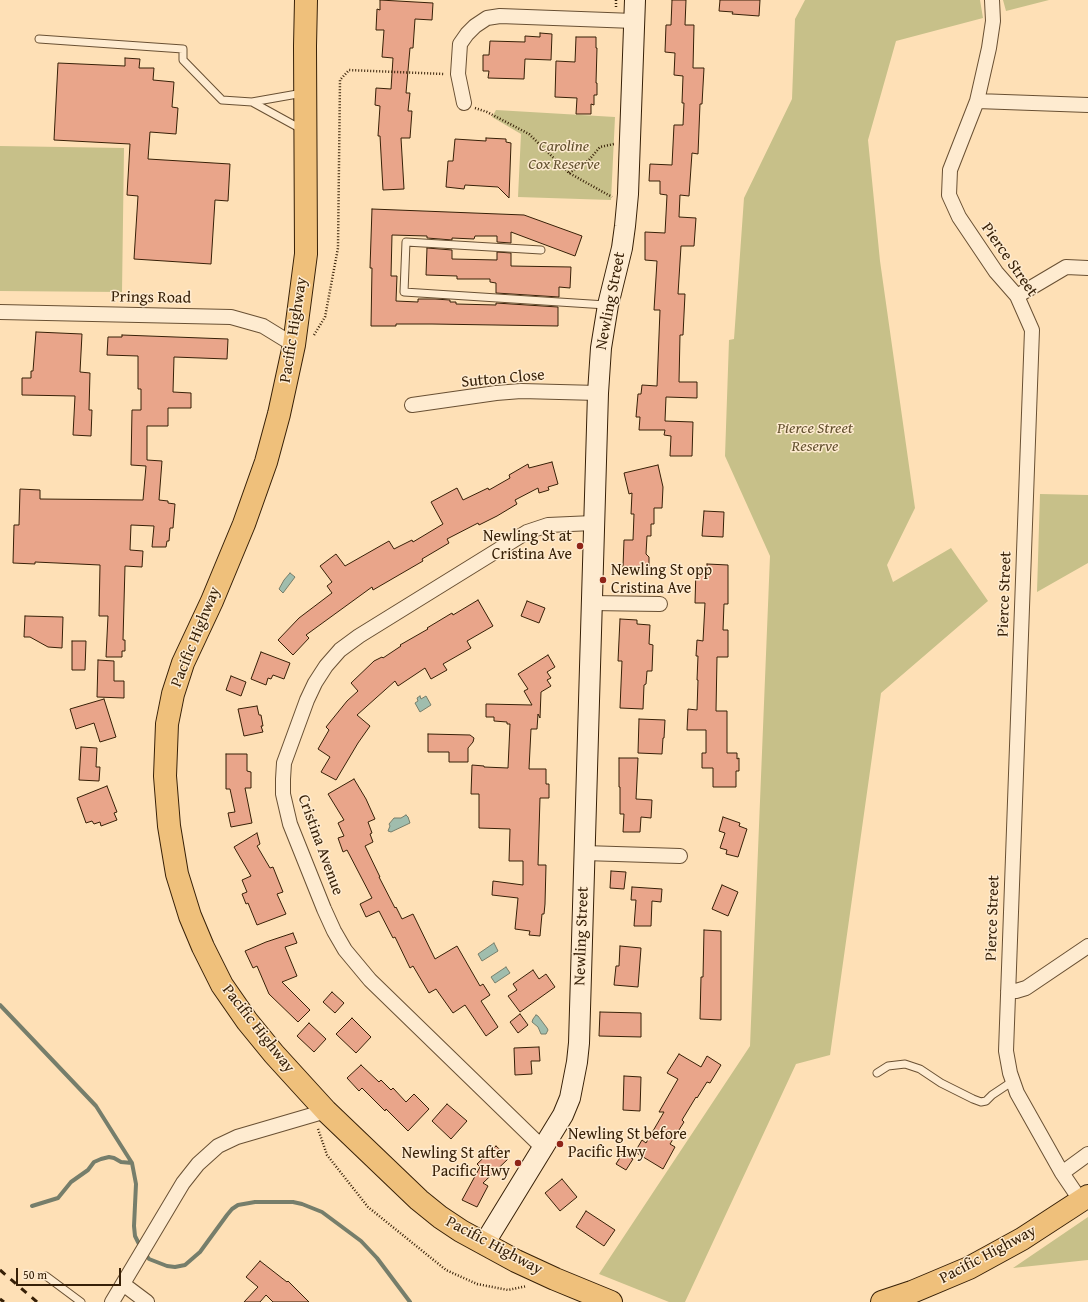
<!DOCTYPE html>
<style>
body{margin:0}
#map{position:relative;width:1088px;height:1302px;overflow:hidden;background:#fee0b6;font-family:"Gentium Book Plus",serif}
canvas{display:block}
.scale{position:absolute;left:16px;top:1268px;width:105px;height:18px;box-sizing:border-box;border:2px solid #372007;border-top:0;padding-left:5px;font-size:12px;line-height:14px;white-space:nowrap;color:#372007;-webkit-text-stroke:3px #feebd0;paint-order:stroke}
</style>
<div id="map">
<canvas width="1088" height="1302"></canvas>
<div class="scale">50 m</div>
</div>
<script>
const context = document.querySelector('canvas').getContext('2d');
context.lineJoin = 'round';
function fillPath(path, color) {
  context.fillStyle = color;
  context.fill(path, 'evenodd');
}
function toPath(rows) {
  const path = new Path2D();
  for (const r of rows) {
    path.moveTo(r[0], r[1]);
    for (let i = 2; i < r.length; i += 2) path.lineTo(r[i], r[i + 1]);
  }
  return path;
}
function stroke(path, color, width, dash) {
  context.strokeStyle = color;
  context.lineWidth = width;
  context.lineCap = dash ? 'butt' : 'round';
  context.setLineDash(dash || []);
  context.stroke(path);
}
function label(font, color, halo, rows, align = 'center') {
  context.font = font + ' "Gentium Book Plus",serif';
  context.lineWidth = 3;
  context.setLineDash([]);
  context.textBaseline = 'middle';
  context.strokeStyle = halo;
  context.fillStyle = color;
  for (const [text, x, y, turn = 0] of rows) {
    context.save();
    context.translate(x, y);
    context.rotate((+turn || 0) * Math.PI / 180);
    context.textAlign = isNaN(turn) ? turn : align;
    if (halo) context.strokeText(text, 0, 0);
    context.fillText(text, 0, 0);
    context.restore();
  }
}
const green = toPath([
 [805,0,980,0,983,18,896,41,868,140,880,261,915,508,887,565,893,582,951,548,988,601,881,693,830,1055,796,1064,685,1302,669,1302,599,1274,750,1046,770,556,725,456,729,340,734,339,744,198,792,99,795,19],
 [1003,0,1049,0,1006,11],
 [496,110,615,117,611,200,518,197,521,134,492,117],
 [0,146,124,148,122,292,0,291],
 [1040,494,1088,495,1088,563,1037,592],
 [1088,1217,1088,1260,1013,1268]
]);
const water = toPath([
 [290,573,295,577,283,593,279,589,284,580,290,573],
 [420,696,421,699,426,696,431,705,420,712,415,703,418,701,417,698,420,696],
 [406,815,408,817,410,823,391,832,388,831,390,826,389,824,394,818,401,818,406,815],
 [494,943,498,951,482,961,478,954,494,943],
 [506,967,510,973,495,983,491,977,506,967],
 [536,1015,538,1016,547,1028,548,1030,546,1034,541,1034,538,1027,532,1022,533,1019,536,1015]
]);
const stream = toPath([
 [0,1005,96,1106,132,1163,136,1184,134,1226,135,1236,141,1248],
 [32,1206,58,1198,71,1182,88,1170,94,1162,101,1159,109,1157,114,1158,121,1162,132,1163],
 [145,1253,149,1259,167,1266,175,1267,185,1265,200,1252,227,1215,232,1209,238,1205,255,1202,293,1202,302,1204,322,1212,361,1241,377,1258,410,1302]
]);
const building = toPath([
 [380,0,433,3,432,20,415,19,413,48,410,48,406,93,410,93,408,111,412,111,410,138,401,138,404,189,383,190,380,136,378,136,380,106,375,105,376,88,391,89,393,58,382,57,384,30,376,30,377,9,380,10,380,0],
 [672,0,686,0,685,25,694,25,693,68,704,68,702,104,700,104,698,154,692,153,689,196,680,195,679,217,696,218,694,246,681,246,678,294,685,294,683,335,680,335,679,382,697,382,697,398,666,397,665,421,693,422,692,456,670,456,671,436,664,435,665,430,639,430,640,417,636,417,638,394,641,394,642,385,657,386,660,310,654,310,657,261,645,260,645,232,665,233,667,195,660,194,660,181,649,181,650,164,672,165,674,125,683,125,684,103,682,103,683,76,674,75,675,53,665,52,666,25,671,25,672,0],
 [720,0,760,0,759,16,732,14,733,12,719,11,720,0],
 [540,33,552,34,551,60,525,59,524,79,488,78,489,71,483,71,483,55,489,55,490,41,525,42,525,36,540,37,540,33],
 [576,37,596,37,596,48,597,48,596,83,597,83,597,95,594,95,594,105,591,104,591,114,576,114,577,98,555,97,556,61,575,62,576,37],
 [125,58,140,59,139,68,154,68,153,80,174,82,172,107,178,108,176,134,150,132,148,159,230,164,228,201,215,200,211,264,134,259,138,196,127,195,130,144,54,140,58,63,125,66,125,58],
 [486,138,506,139,506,142,511,143,509,198,498,187,465,185,464,189,446,187,448,161,453,161,455,139,486,141,486,138],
 [372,209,524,215,582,236,575,256,511,232,511,243,497,242,497,236,475,236,474,239,452,238,452,240,427,238,427,236,392,235,391,276,397,276,396,301,418,302,418,299,435,299,450,300,450,302,456,302,456,304,496,305,496,303,558,307,558,326,432,324,396,324,396,326,371,326,372,268,370,268,372,209],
 [427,248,452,250,452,259,497,260,497,252,511,253,511,266,571,267,570,288,559,287,559,297,496,293,496,283,490,282,490,279,457,279,457,276,426,275,427,248],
 [36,332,82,334,80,372,90,373,89,410,92,410,91,436,73,435,75,396,22,395,22,378,31,378,31,371,33,371,36,332],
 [122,335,228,339,227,359,174,357,173,392,191,393,191,408,168,408,168,426,147,426,147,460,162,461,159,500,168,501,168,503,175,504,173,528,170,528,169,541,167,541,166,547,152,547,154,526,131,525,130,550,143,551,142,567,125,566,123,640,125,640,125,651,122,651,122,657,106,657,108,616,99,616,100,565,35,562,35,564,13,563,14,525,19,525,20,489,40,490,40,499,143,500,146,466,131,465,132,410,141,410,141,389,138,389,138,356,107,355,108,337,122,337,122,335],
 [552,462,558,484,548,487,549,490,539,493,538,488,515,500,517,504,497,516,479,525,478,523,447,539,449,543,422,559,423,561,373,590,372,587,306,635,309,638,293,655,278,640,299,618,332,593,327,586,332,582,320,566,336,554,345,566,389,541,394,549,412,540,413,542,443,524,431,502,457,488,463,500,488,488,489,490,510,478,509,475,528,464,529,468,552,462],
 [658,465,663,487,662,508,654,508,654,524,651,524,651,536,647,536,646,554,649,557,649,571,626,570,627,568,623,567,624,540,633,540,634,514,631,514,632,493,629,494,624,473,658,465],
 [704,511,724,512,723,537,702,536,704,511],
 [707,564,728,565,728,604,724,604,723,630,728,630,728,657,717,657,716,711,727,711,727,753,737,753,737,759,739,758,739,771,736,771,736,787,713,787,713,768,702,768,702,753,706,753,706,730,687,730,688,709,697,710,698,680,697,680,698,656,696,656,697,640,703,641,705,603,695,603,696,569,707,570,707,564],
 [478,600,493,626,467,641,471,648,443,664,447,670,431,679,425,668,398,686,395,681,357,715,370,726,358,743,336,780,321,772,330,757,318,749,329,730,326,727,347,701,358,691,351,683,374,661,382,657,383,658,401,646,400,645,428,629,427,628,452,613,453,615,478,600],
 [527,601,545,608,539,623,521,616,527,601],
 [25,616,63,617,62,648,48,647,30,637,24,637,25,616],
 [620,619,637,620,637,624,650,625,649,644,653,645,652,671,647,671,646,684,644,685,643,709,620,708,622,661,618,661,620,619],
 [72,641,86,641,85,670,72,670,72,641],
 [261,652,290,663,284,679,273,675,271,679,268,678,266,685,251,679,261,652],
 [548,655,555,667,547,672,551,678,547,680,551,686,541,692,540,718,538,714,537,729,531,729,529,769,546,769,546,784,549,784,549,798,540,798,538,865,546,865,545,904,544,914,542,914,540,936,529,935,530,931,515,929,518,898,492,895,493,881,523,885,523,861,509,861,510,829,479,828,479,794,471,794,472,765,484,766,484,767,508,768,510,724,507,724,507,722,494,721,494,717,486,717,486,704,532,705,524,691,528,689,518,674,548,655],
 [98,660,114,661,114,681,124,681,124,698,97,697,98,660],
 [231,676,246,682,241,696,226,690,231,676],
 [104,699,116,737,100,742,94,723,76,729,70,709,104,699],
 [257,706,259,715,261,715,263,726,261,726,263,732,244,736,238,709,257,706],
 [639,719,665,720,664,738,663,738,662,754,638,753,639,719],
 [428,734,470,735,474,738,473,742,468,748,468,762,449,762,449,752,428,752,428,734],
 [81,747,97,748,96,767,100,767,99,781,79,780,81,747],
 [226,754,247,754,247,771,251,772,251,788,245,788,252,823,231,827,228,813,235,812,230,789,226,789,226,754],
 [619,758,638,758,636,799,652,800,651,818,641,817,640,832,623,832,624,814,620,814,620,787,619,787,619,758],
 [354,779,366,799,375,819,368,822,372,833,370,834,373,842,365,846,380,877,379,877,395,908,396,907,402,919,413,914,435,959,457,946,480,986,483,984,490,995,481,1001,498,1027,486,1036,465,1005,453,1013,436,989,429,993,413,966,410,968,395,937,393,938,379,911,366,917,360,904,372,898,347,850,343,852,338,838,344,836,338,823,344,820,328,794,354,779],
 [107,786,117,812,114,813,117,820,101,826,100,822,94,824,92,821,86,823,77,798,107,786],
 [723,817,740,823,739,826,747,829,738,857,726,854,727,850,720,848,725,833,719,831,723,817],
 [257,833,260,844,257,846,270,868,273,867,283,892,277,894,286,914,257,925,248,903,246,904,242,894,247,892,242,880,251,876,234,847,257,833],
 [611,871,626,872,624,889,610,888,611,871],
 [722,885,738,892,728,916,712,909,722,885],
 [632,887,662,889,661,902,652,901,651,926,634,926,636,900,631,900,632,887],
 [704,930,721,931,721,1020,700,1019,701,977,703,977,704,930],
 [293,933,297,943,285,947,297,976,282,982,310,1010,298,1022,269,994,257,966,253,968,245,951,266,942,293,933],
 [620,946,641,948,638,987,614,985,616,966,619,966,620,946],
 [533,970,539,979,546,974,555,987,520,1012,508,996,517,990,513,984,533,970],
 [332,992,344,1003,335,1013,323,1002,332,992],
 [600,1012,641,1013,641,1037,599,1036,600,1012],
 [520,1014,528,1025,518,1033,510,1022,520,1014],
 [352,1018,371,1037,356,1053,336,1034,352,1018],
 [309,1023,326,1039,314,1052,297,1036,309,1023],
 [539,1047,540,1061,531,1061,532,1074,515,1075,514,1048,539,1047],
 [679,1054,701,1067,707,1056,721,1065,710,1083,707,1082,697,1098,696,1097,682,1120,684,1122,670,1144,675,1147,663,1169,635,1152,642,1140,646,1143,664,1112,659,1112,678,1079,667,1073,679,1054],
 [361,1065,379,1082,381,1080,391,1090,393,1088,406,1102,414,1094,429,1109,408,1131,386,1109,385,1111,362,1088,359,1091,347,1078,361,1065],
 [624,1076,641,1077,640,1111,623,1110,624,1076],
 [447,1104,467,1121,451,1139,432,1121,447,1104],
 [496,1146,509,1158,483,1183,488,1186,477,1207,462,1200,480,1167,477,1164,496,1146],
 [623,1153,633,1159,626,1170,616,1164,623,1153],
 [562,1179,577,1197,560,1211,545,1193,562,1179],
 [586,1211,615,1230,604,1246,576,1227,586,1211],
 [260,1261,287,1282,288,1281,309,1302,273,1302,266,1295,260,1302,244,1302,258,1287,246,1277,260,1261]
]);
const path = toPath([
 [616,7,616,0],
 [475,108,487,112,529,134,569,173,612,197],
 [569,173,589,160,600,147,614,144],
 [314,335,325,317,338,248,340,80,349,70,445,74],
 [318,1129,327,1155,368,1207,446,1270,477,1284,508,1290,527,1286]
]);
const lane = toPath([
 [39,39,183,49,183,60,222,100,252,102,303,130],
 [252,102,303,93],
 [541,250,406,242,404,292,606,305],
 [877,1073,888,1066,905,1064,920,1069,941,1083,973,1099,981,1102,986,1101,992,1095,1013,1081],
 [46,1276,81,1302]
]);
const street = toPath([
 [992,0,993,21,989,48,977,101,950,170,949,195,959,217,996,272,1017,296,1032,330,1006,1051,1010,1073,1017,1093,1062,1173,1081,1201],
 [977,101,1088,105],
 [464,103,458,74,460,44,467,34,475,26,487,18,500,16,634,21],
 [1017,296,1066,267,1088,268],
 [0,312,231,317,263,326,294,345],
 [412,405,496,393,521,391,598,393],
 [591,603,660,604],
 [584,853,680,856],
 [1008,991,1016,991,1026,988,1088,946],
 [543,1148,370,980,345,950,334,931,324,909,290,824,283,794,283,779,284,763,307,700,315,683,326,666,340,650,359,636,527,532,548,525,593,523],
 [1062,1173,1088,1154],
 [123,1284,147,1302],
 [112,1302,183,1183,198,1164,218,1146,237,1137,326,1111]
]);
const secondary = toPath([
 [484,1244,563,1115,570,1098,577,1062,579,1043,598,393,601,348,608,305,622,248,625,226,628,194,635,0]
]);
const primary = toPath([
 [306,0,305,46,306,254,294,345,279,414,266,462,244,524,212,601,183,663,173,694,167,724,165,776,169,826,177,874,190,916,203,947,222,985,247,1021,274,1054,326,1111,419,1200,440,1217,461,1231,516,1261,555,1279,611,1302],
 [882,1302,912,1292,969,1268,1022,1239,1088,1196]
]);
const rail = toPath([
 [0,1270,37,1302],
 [0,1299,4,1302]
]);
const markers = [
 [580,546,4,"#8f2418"],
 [603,580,4,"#8f2418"],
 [560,1144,4,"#8f2418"],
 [518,1163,4,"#8f2418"]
];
const parkNames = [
 ["Caroline",564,147],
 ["Cox Reserve",564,165],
 ["Pierce Street",815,429],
 ["Reserve",815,447]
];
const streetNames = [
 ["Pierce Street",1009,260,55],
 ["Prings Road",151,298,1],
 ["Newling Street",611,301,-79],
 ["Pacific Highway",294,330,-81],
 ["Sutton Close",503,379,-5],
 ["Pierce Street",1005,594,-88],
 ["Pacific Highway",196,637,-68],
 ["Cristina Avenue",320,845,70],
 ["Pierce Street",993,918,-88],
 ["Newling Street",582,936,-88],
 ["Pacific Highway",258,1029,52],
 ["Pacific Highway",494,1246,28],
 ["Pacific Highway",988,1255,-28]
];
const poiNames = [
 ["Newling St at",572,537],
 ["Cristina Ave",572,555],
 ["Newling St opp",611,571,"left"],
 ["Cristina Ave",611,589,"left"],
 ["Newling St before",568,1135,"left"],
 ["Pacific Hwy",568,1153,"left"],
 ["Newling St after",510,1154],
 ["Pacific Hwy",510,1172]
];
fillPath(green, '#c7c089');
fillPath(water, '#a0bdad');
stroke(water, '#767e6b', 1);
stroke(stream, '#767e6b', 4);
fillPath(building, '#e9a58a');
stroke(building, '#372007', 1);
stroke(lane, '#695033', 9);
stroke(street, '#695033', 16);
stroke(secondary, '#372007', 22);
stroke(primary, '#372007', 24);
stroke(path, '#372007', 2.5, [1, 2]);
stroke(lane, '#feebd0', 7);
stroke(street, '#feebd0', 14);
stroke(secondary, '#feebd0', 20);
stroke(primary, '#efc07b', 22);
stroke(rail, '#372007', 3, [7, 7]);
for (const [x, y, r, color] of markers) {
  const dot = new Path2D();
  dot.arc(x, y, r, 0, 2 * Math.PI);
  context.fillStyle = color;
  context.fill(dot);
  stroke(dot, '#feebd0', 1.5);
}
label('italic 16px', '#62502e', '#feebd0', parkNames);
label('16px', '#372007', '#feebd0', streetNames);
label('16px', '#372007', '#feebd0', poiNames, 'right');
</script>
